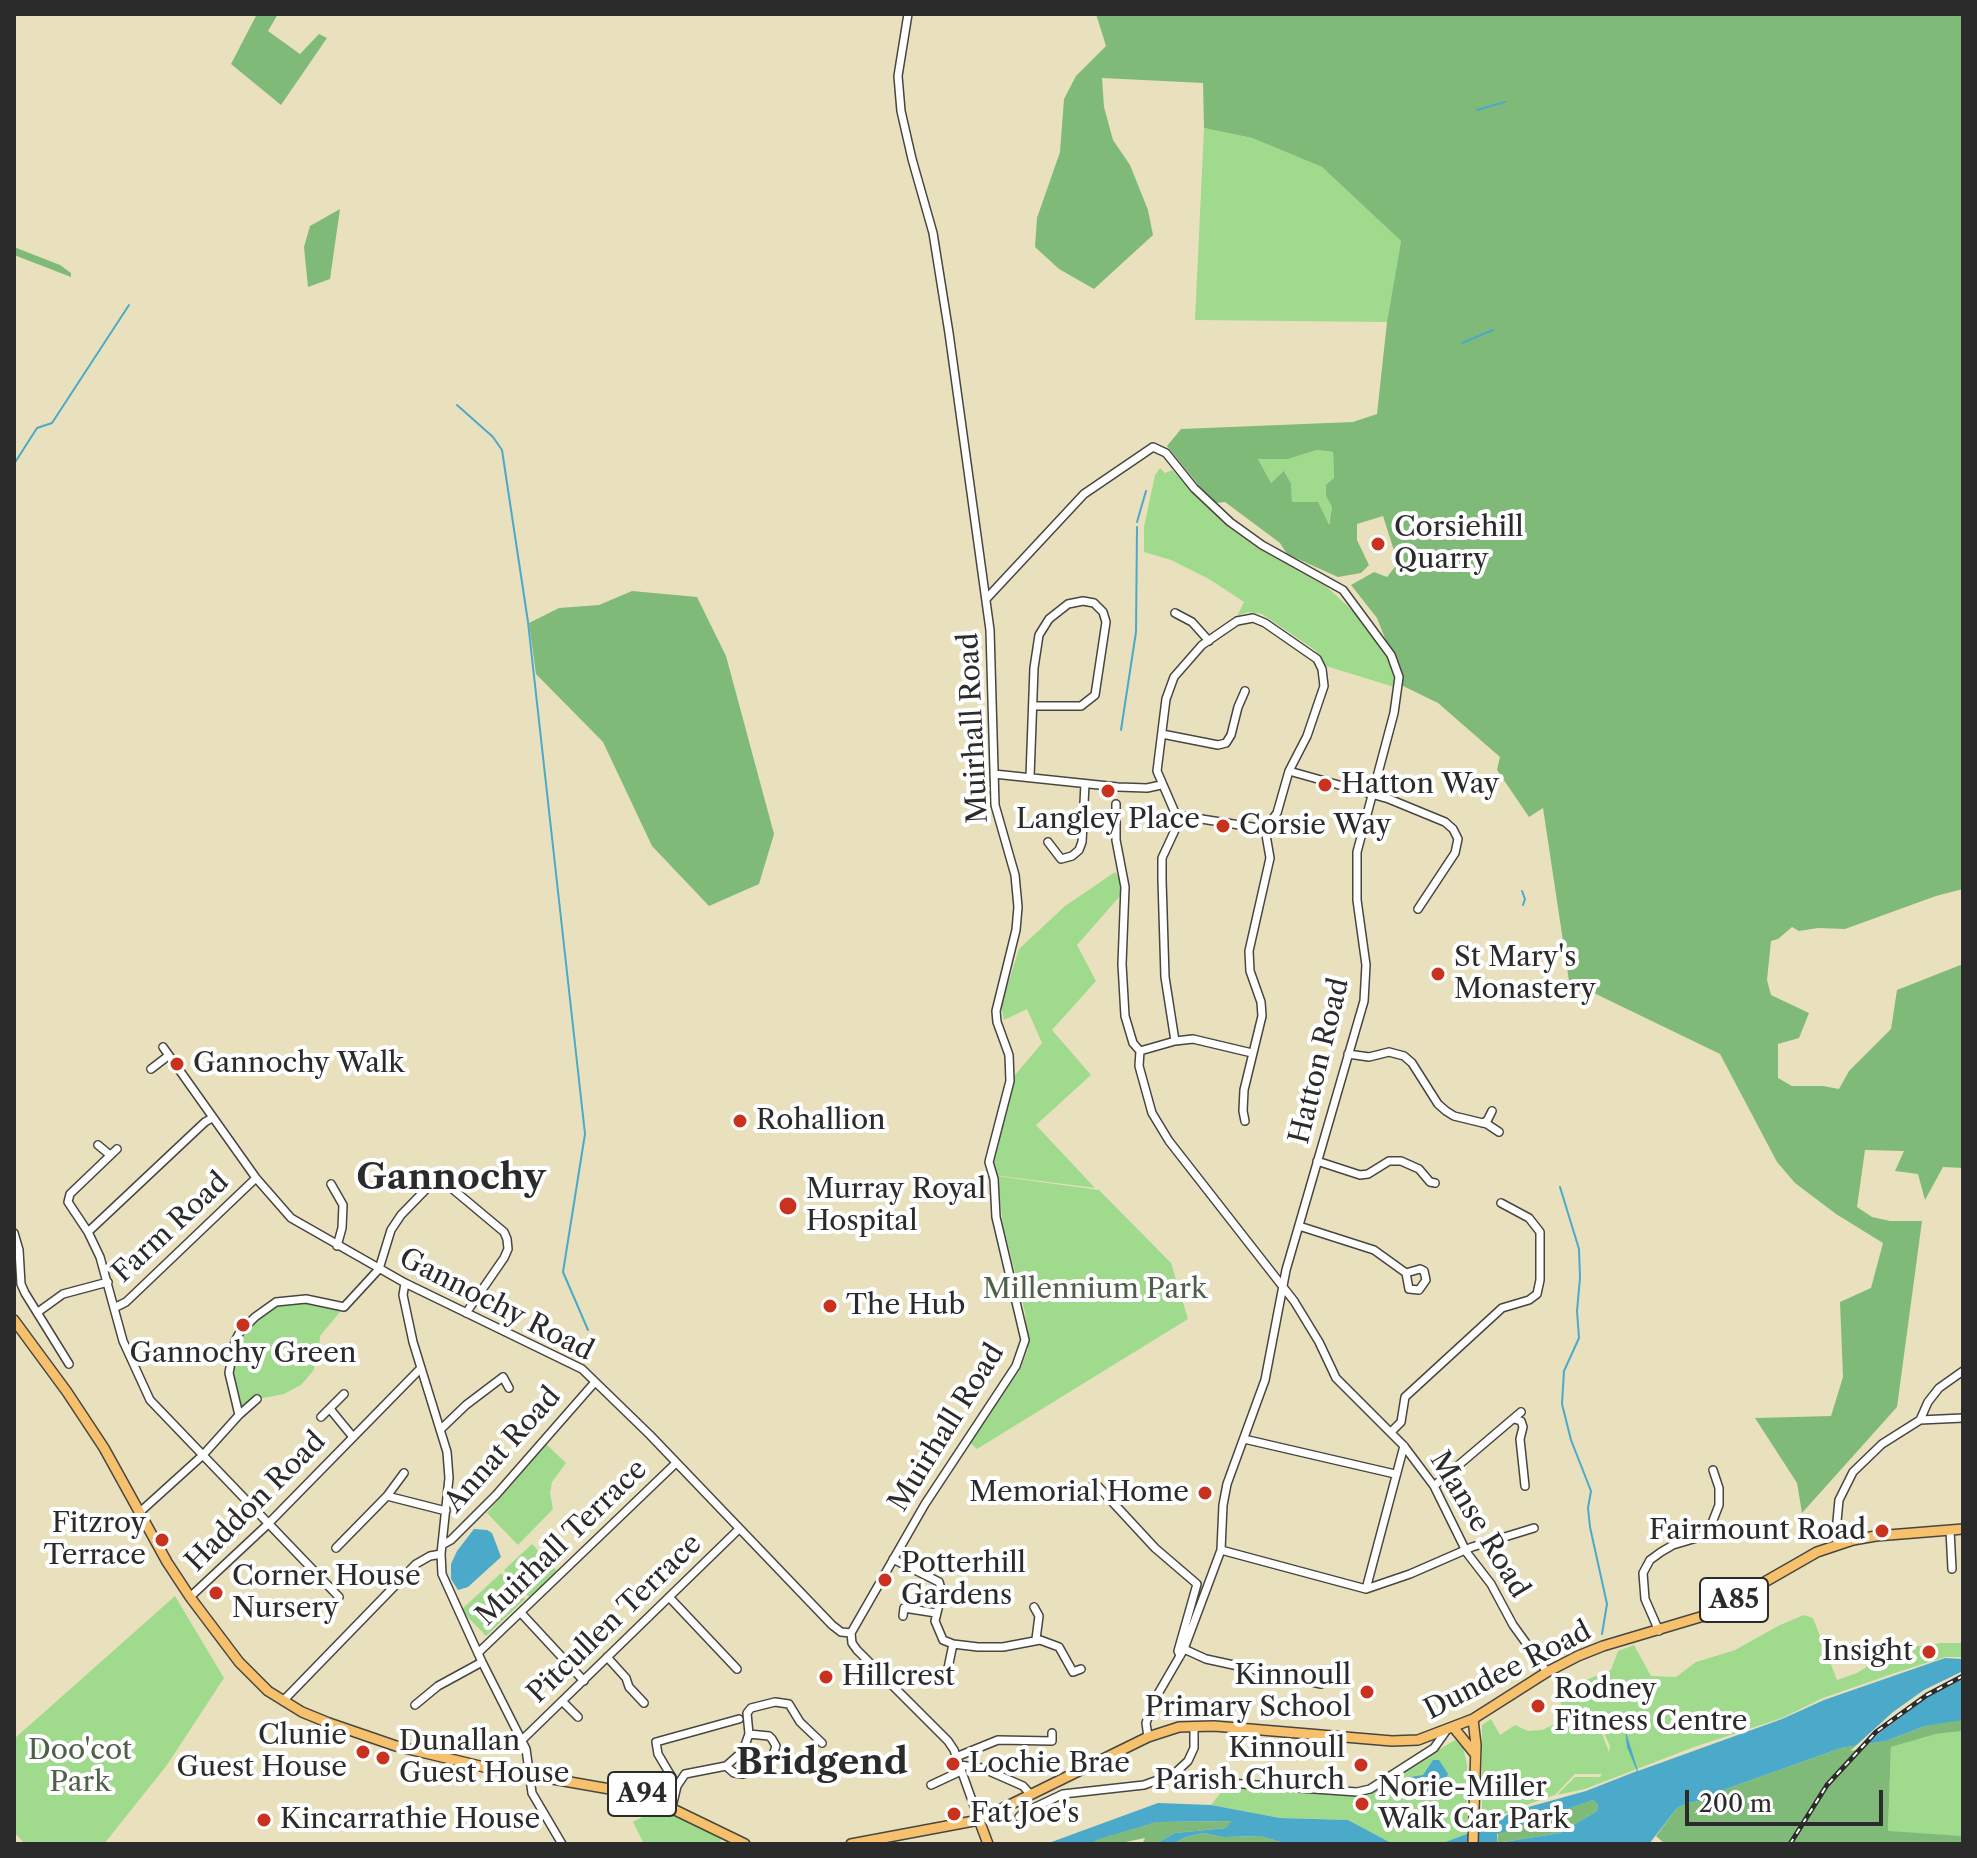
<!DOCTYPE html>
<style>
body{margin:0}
#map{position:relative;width:1977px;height:1858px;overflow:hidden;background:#e9e1be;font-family:"Libre Caslon Text",serif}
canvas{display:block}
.frame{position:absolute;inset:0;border:16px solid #2b2b2b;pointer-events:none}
.scale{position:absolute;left:1685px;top:1790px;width:198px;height:36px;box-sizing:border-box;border:4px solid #2b2b2b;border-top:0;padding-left:10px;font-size:24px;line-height:28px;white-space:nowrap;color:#2b2b2b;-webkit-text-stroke:6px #fff;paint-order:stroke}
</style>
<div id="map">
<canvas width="1977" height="1858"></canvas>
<div class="frame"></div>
<div class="scale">200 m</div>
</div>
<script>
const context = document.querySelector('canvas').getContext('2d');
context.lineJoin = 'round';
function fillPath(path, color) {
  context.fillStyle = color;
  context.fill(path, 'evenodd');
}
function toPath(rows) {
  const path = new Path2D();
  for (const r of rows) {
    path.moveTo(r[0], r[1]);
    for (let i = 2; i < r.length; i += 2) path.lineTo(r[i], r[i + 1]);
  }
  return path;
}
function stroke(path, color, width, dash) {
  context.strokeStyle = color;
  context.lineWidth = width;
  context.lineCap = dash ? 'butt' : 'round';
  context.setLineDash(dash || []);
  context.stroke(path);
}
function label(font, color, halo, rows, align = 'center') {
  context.font = font + ' "Libre Caslon Text",serif';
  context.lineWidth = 8;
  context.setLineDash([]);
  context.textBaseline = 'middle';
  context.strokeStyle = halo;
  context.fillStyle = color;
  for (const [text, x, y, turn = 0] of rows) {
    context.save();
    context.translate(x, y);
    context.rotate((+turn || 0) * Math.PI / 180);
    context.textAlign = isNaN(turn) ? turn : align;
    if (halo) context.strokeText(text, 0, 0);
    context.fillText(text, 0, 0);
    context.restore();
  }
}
const green = toPath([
 [1204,128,1252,138,1322,167,1401,241,1387,322,1195,320],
 [1317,450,1333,452,1334,479,1326,496,1332,507,1328,527,1292,502,1291,483,1285,472,1271,483,1258,459,1288,459],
 [1160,468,1165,473,1172,470,1226,525,1256,547,1327,587,1355,613,1391,664,1394,675,1394,687,1326,666,1315,650,1262,614,1248,612,1237,616,1244,602,1209,579,1171,560,1144,552,1144,527,1155,475],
 [1115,872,1121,880,1121,895,1077,945,1096,981,1052,1030,1091,1075,1036,1125,1095,1188,993,1175,989,1162,1010,1081,1042,1043,1027,1009,1004,1020,1001,1006,1019,949,1065,906],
 [997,1176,1099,1190,1171,1263,1188,1319,977,1449,970,1443,1021,1368,1028,1349,1025,1312,1003,1225],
 [306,1299,344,1307,320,1336,319,1354,313,1371,301,1385,284,1394,257,1399,239,1415,229,1373,235,1341,276,1302],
 [546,1444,566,1463,552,1482,550,1493,553,1509,518,1545,487,1513],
 [532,1544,557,1571,529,1597,504,1570],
 [501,1573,525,1599,486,1636,461,1610],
 [175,1596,224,1678,167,1765,104,1844,25,1844,14,1832,14,1739],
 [1804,1615,1813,1618,1837,1680,1857,1673,1895,1649,1941,1643,1963,1643,1963,1657,1945,1657,1895,1673,1823,1698,1782,1718,1694,1747,1585,1789,1557,1795,1575,1777,1600,1777,1602,1774,1575,1774,1555,1795,1514,1809,1482,1827,1482,1725,1491,1719,1500,1735,1515,1725,1528,1731,1542,1730,1566,1719,1583,1715,1590,1717,1599,1726,1609,1752,1610,1746,1600,1725,1591,1716,1584,1713,1566,1716,1556,1692,1611,1670,1618,1651,1634,1645,1651,1676,1676,1677,1696,1662,1735,1650,1780,1625],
 [1963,1731,1963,1836,1888,1832,1891,1747,1936,1734],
 [1455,1740,1463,1747,1467,1765,1467,1835,1440,1844,1393,1844,1348,1820,1280,1818,1211,1805,1225,1787,1366,1794],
 [661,1807,721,1838,720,1844,644,1844,633,1822]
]);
const forest = toPath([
 [257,14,278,14,268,31,300,54,319,34,327,38,281,105,231,64],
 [1096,14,1963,14,1963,889,1936,896,1845,929,1818,928,1799,931,1792,927,1778,939,1771,941,1767,980,1771,995,1809,1013,1799,1038,1778,1044,1778,1078,1792,1086,1823,1086,1839,1089,1849,1071,1891,1029,1897,990,1963,964,1963,1168,1943,1167,1925,1200,1918,1174,1895,1171,1904,1151,1865,1150,1857,1207,1872,1217,1890,1221,1922,1221,1897,1407,1802,1513,1797,1483,1755,1418,1831,1416,1843,1377,1840,1302,1871,1288,1883,1243,1836,1214,1795,1183,1777,1162,1720,1054,1569,981,1543,808,1529,817,1497,770,1500,757,1438,703,1399,684,1397,669,1377,618,1351,585,1374,572,1387,577,1398,563,1383,516,1357,524,1357,540,1369,565,1361,573,1338,577,1287,554,1280,543,1225,502,1216,503,1201,488,1167,446,1181,429,1353,422,1377,414,1387,322,1401,241,1322,167,1252,138,1204,128,1203,83,1102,78,1104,107,1113,140,1130,165,1148,210,1153,235,1094,289,1059,269,1035,247,1037,218,1060,152,1064,99,1076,76,1106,46],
 [1317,450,1333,452,1334,478,1326,485,1326,496,1332,507,1329,525,1318,502,1292,502,1291,483,1284,471,1271,483,1258,459,1288,459],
 [340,209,330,279,308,287,304,247,310,226],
 [14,247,60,265,71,273,71,277,14,255],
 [632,591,697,597,726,656,774,834,759,884,709,906,652,846,603,742,536,674,529,623,559,608,599,605],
 [1957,1720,1963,1720,1963,1731,1936,1734,1891,1747,1888,1831,1963,1836,1963,1844,1665,1844,1656,1836,1677,1808,1688,1803,1711,1799,1726,1789,1841,1748,1886,1741,1925,1726],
 [1593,1800,1598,1805,1597,1811,1560,1833,1497,1843,1498,1833],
 [1234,1821,1226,1828,1175,1833,1155,1844,1142,1844,1145,1838,1116,1844,1091,1844,1095,1840,1157,1822],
 [1203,1833,1223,1837,1260,1836,1288,1844,1172,1844,1186,1837]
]);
const water = toPath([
 [474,1529,487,1530,492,1533,501,1557,468,1587,458,1590,451,1579,451,1564,457,1551],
 [1945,1658,1963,1659,1963,1720,1925,1726,1886,1741,1841,1748,1726,1789,1711,1799,1688,1803,1677,1808,1649,1844,1440,1844,1486,1827,1514,1811,1586,1791,1637,1771,1627,1747,1625,1729,1638,1771,1782,1719,1824,1700],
 [1593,1800,1598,1805,1597,1811,1560,1833,1497,1843,1497,1834],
 [1433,1760,1439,1760,1448,1774,1444,1783,1424,1794,1405,1791,1405,1780,1410,1777,1423,1775],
 [1158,1803,1211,1805,1280,1818,1348,1820,1393,1844,1288,1844,1260,1836,1223,1837,1203,1833,1186,1837,1172,1844,1155,1844,1175,1833,1226,1828,1232,1821,1157,1822,1096,1840,1091,1844,1046,1844]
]);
const pier = toPath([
 [1963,1671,1963,1679,1928,1697,1878,1734,1863,1749,1850,1751,1893,1712,1924,1690]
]);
const stream = toPath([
 [1477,110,1505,102],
 [1462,343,1493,330],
 [457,405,493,437,502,450,528,622,585,1134,563,1272,588,1330],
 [14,464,37,428,52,423,129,305],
 [1137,522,1146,491],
 [1121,730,1136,632,1137,527],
 [1522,891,1525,899,1523,905],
 [1560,1187,1579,1249,1580,1278,1577,1311,1579,1338,1564,1371,1562,1404,1571,1440,1591,1491,1588,1508,1590,1527,1607,1604,1602,1634]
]);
const minor = toPath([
 [987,598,1084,494,1153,447,1166,453,1194,488,1230,522,1262,545,1343,590,1391,655,1399,677,1394,713,1357,852,1357,900,1366,965,1364,1001,1286,1270,1265,1380,1227,1484,1223,1505,1221,1550,1184,1649,1155,1699,1146,1723,1148,1737],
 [1175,613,1192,622,1209,641],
 [1162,734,1218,745,1226,743,1231,735,1238,707,1245,691],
 [1289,771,1389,799,1445,822,1453,829,1458,839,1455,853,1418,909],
 [994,774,1118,787,1147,788,1161,785],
 [1030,777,1034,668,1039,635,1049,619,1068,604,1083,601,1094,603,1103,612,1106,622,1095,695,1081,706,1033,706],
 [1116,804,1116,840,1125,887,1122,964,1125,1016,1133,1043,1140,1051,1139,1066,1152,1113,1169,1141,1294,1301,1319,1342,1336,1378,1404,1446,1434,1486,1467,1553,1491,1584,1513,1625,1547,1672],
 [1176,815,1265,829],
 [1048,842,1061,859,1072,856,1079,850,1082,842,1085,784],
 [1175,1041,1165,977,1162,880,1162,858,1175,830,1176,815,1157,771,1166,699,1174,677,1202,645,1237,621,1253,618,1265,623,1317,659,1322,669,1324,686,1307,736,1289,771,1277,813,1265,829,1270,858,1249,951,1250,971,1261,1002,1262,1016,1244,1090,1243,1111,1245,1121],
 [163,1047,256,1178,291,1218,405,1283,582,1369,650,1435,832,1625,841,1632,851,1633],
 [1140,1051,1175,1041,1193,1039,1252,1053],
 [1348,1054,1369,1057,1389,1052,1404,1056,1412,1063,1438,1104,1446,1111,1454,1116,1487,1124,1499,1132],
 [151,1069,168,1056],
 [1482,1123,1487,1121,1492,1111],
 [98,1145,110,1155],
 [117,1149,70,1194,68,1202,88,1232,100,1257,123,1341,150,1400,339,1597],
 [1317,1161,1360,1175,1368,1174,1389,1161,1401,1161,1419,1169,1430,1182,1435,1183],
 [331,1184,343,1205,342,1228,337,1246],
 [1299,1226,1374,1250,1406,1273,1409,1289,1419,1290,1426,1280,1424,1271,1420,1269,1406,1273],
 [88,1232,205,1122,212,1118],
 [14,1233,19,1250,21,1284,25,1293,69,1364],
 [405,1283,403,1295,413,1342,447,1452,449,1478,441,1554,442,1574,482,1662,526,1749,532,1793,562,1844],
 [114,1308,126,1302,256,1178],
 [38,1312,63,1294,108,1282],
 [330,1409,353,1437],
 [239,1415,257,1399],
 [321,1417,344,1394],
 [1514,1419,1521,1421,1523,1427,1520,1439,1525,1486],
 [1920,1420,1963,1418],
 [441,1429,466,1405,503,1377,509,1388],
 [1391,1432,1401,1422,1405,1397,1417,1386,1502,1308,1529,1300,1537,1294,1540,1280,1540,1232,1529,1218,1501,1203],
 [1244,1439,1395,1474],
 [1093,1481,1155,1548,1197,1584,1178,1651,1180,1656],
 [1434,1486,1521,1412],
 [387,1496,404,1473],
 [140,1512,203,1455,239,1415,229,1373,235,1341,240,1332,255,1317,276,1302,306,1299,344,1307,379,1269,391,1230,401,1215,434,1181,443,1181,504,1232,507,1239,508,1249,504,1258,466,1313],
 [1950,1530,1952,1569],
 [1837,1544,1836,1532,1839,1500,1853,1472,1882,1444,1920,1420,1928,1402,1939,1388,1963,1371],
 [442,1545,451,1540,496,1495,595,1382],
 [336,1548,387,1496,446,1511],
 [1221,1550,1366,1589,1410,1574,1472,1547,1534,1528],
 [893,1559,939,1582,942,1592,935,1621,943,1640,953,1644,978,1647,1003,1647,1040,1640,1059,1647,1073,1672,1081,1669],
 [1366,1589,1404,1446],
 [190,1597,267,1525,421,1368],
 [669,1597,737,1669],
 [1034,1607,1039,1616,1036,1639],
 [521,1613,584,1681],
 [903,1616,904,1608,936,1613],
 [1659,1631,1645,1599,1643,1573,1650,1560,1661,1552,1673,1545,1700,1537,1710,1528,1719,1505,1719,1488,1713,1470],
 [851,1633,925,1504,1016,1366,1025,1340,996,1217,994,1179,989,1162,1010,1081,1009,1055,997,1022,996,1011,1016,930,1018,907,1015,875,995,805,990,630,949,333,933,233,912,159,901,111,898,76,908,14],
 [851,1633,852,1643,857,1650,948,1741,954,1750,979,1820],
 [1184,1649,1206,1659,1321,1684],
 [478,1653,676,1463],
 [607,1657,626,1678,629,1687,644,1703],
 [940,1677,946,1678,953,1644],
 [283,1701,416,1564,430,1556,441,1554],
 [562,1701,578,1717],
 [415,1705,438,1686,482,1662],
 [522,1740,739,1529],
 [956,1757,998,1740,1052,1741,1052,1733],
 [959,1765,982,1768,1023,1786,1031,1795],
 [726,1766,734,1773,743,1774,760,1769,771,1761,776,1746,772,1739,769,1736,749,1734],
 [1214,1782,1357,1792,1370,1789,1434,1748,1446,1731],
 [931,1785,961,1771],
 [677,1786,658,1754,656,1742,739,1719],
 [672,1807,677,1786,685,1774,726,1766,743,1751,749,1734,747,1713,751,1708,775,1702,789,1704,800,1722,822,1743],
 [1019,1817,1023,1813,1063,1794,1144,1785,1174,1774,1188,1761,1194,1748,1194,1726]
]);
const major = toPath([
 [14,1320,67,1392,104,1448,167,1562,190,1597,239,1662,268,1691,302,1712,329,1723,396,1746,484,1767,644,1795,745,1844],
 [1473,1719,1476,1745,1473,1844],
 [1454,1728,1475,1754],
 [979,1820,988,1844],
 [851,1844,979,1820,1148,1737,1179,1727,1214,1726,1392,1741,1418,1740,1473,1719,1547,1672,1578,1656,1603,1646,1707,1615,1817,1552,1853,1540,1876,1536,1963,1529]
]);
const rail = toPath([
 [1790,1844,1827,1785,1876,1732,1927,1695,1963,1676]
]);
const markers = [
 [1378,544,8,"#c8321e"],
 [1325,785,8,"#c8321e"],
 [1108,791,8,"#c8321e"],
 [1223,826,8,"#c8321e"],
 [1438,974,8,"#c8321e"],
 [177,1064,8,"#c8321e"],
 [740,1121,8,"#c8321e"],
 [788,1206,10,"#c8321e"],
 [830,1306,8,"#c8321e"],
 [243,1325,8,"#c8321e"],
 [1205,1493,8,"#c8321e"],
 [1882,1531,8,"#c8321e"],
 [162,1540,8,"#c8321e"],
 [885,1580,8,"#c8321e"],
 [216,1593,8,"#c8321e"],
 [1929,1652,8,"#c8321e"],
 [826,1677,8,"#c8321e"],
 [1367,1692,8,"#c8321e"],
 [1538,1706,8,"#c8321e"],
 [363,1752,8,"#c8321e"],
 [383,1758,8,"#c8321e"],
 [953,1764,8,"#c8321e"],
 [1361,1765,8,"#c8321e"],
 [1362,1804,8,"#c8321e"],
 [954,1814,8,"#c8321e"],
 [264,1820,8,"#c8321e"]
];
const shields = [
 [1734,1600,68],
 [642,1794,68]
];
const shieldNames = [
 ["A85",1734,1600],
 ["A94",642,1794]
];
const poiNames = [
 ["Corsiehill",1394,528],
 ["Quarry",1394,560],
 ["Hatton Way",1341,785],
 ["Langley Place",1108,820,"center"],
 ["Corsie Way",1239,826],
 ["St Mary's",1454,958],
 ["Monastery",1454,990],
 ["Gannochy Walk",193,1064],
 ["Rohallion",756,1121],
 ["Murray Royal",806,1190],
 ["Hospital",806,1222],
 ["The Hub",846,1306],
 ["Gannochy Green",243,1354,"center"],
 ["Memorial Home",1189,1493,"right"],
 ["Fitzroy",146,1524,"right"],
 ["Terrace",146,1556,"right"],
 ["Fairmount Road",1866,1531,"right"],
 ["Potterhill",901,1564],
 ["Gardens",901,1596],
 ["Corner House",232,1577],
 ["Nursery",232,1609],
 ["Insight",1913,1652,"right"],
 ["Kinnoull",1351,1676,"right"],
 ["Primary School",1351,1708,"right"],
 ["Hillcrest",842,1677],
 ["Rodney",1554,1690],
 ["Fitness Centre",1554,1722],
 ["Clunie",347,1736,"right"],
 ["Guest House",347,1768,"right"],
 ["Dunallan",399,1742],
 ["Guest House",399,1774],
 ["Kinnoull",1345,1749,"right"],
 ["Parish Church",1345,1781,"right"],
 ["Lochie Brae",969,1764],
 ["Norie-Miller",1378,1788],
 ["Walk Car Park",1378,1820],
 ["Fat Joe's",970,1814],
 ["Kincarrathie House",280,1820]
];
const streetNames = [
 ["Muirhall Road",974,728,-93],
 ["Hatton Road",1320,1061,-76],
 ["Farm Road",171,1228,-43],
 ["Gannochy Road",496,1305,27],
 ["Muirhall Road",947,1428,-58],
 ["Annat Road",503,1450,-48],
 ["Haddon Road",256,1502,-45],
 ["Manse Road",1479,1525,59],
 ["Muirhall Terrace",562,1543,-44],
 ["Pitcullen Terrace",615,1619,-44],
 ["Dundee Road",1508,1671,-27]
];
const parkNames = [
 ["Millennium Park",1095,1290],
 ["Doo'cot",80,1751],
 ["Park",80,1783]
];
const districtNames = [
 ["Gannochy",451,1179],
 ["Bridgend",822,1764]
];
fillPath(green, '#a0da8d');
fillPath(forest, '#80ba78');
fillPath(water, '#4ba9c9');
fillPath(pier, '#e9e1be');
stroke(stream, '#4ba9c9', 2);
stroke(minor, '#484641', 10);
stroke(major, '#484641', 12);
stroke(minor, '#fff', 7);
stroke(major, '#f7c06c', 9);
stroke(rail, '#2b2b2b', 5);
stroke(rail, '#fff', 2, [6]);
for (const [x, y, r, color] of markers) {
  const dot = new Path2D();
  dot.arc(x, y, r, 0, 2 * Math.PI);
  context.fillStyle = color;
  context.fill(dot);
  stroke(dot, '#fff', 3);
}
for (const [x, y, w] of shields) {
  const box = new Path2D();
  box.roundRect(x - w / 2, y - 22, w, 44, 6);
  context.fillStyle = '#fff';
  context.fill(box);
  stroke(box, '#2b2b2b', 2);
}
label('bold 26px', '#2b2b2b', null, shieldNames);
label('28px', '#2b2b2b', '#fff', poiNames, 'left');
label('28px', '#2b2b2b', '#fff', streetNames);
label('28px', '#4e6048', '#fff', parkNames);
label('bold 36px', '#2b2b2b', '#fff', districtNames);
</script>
